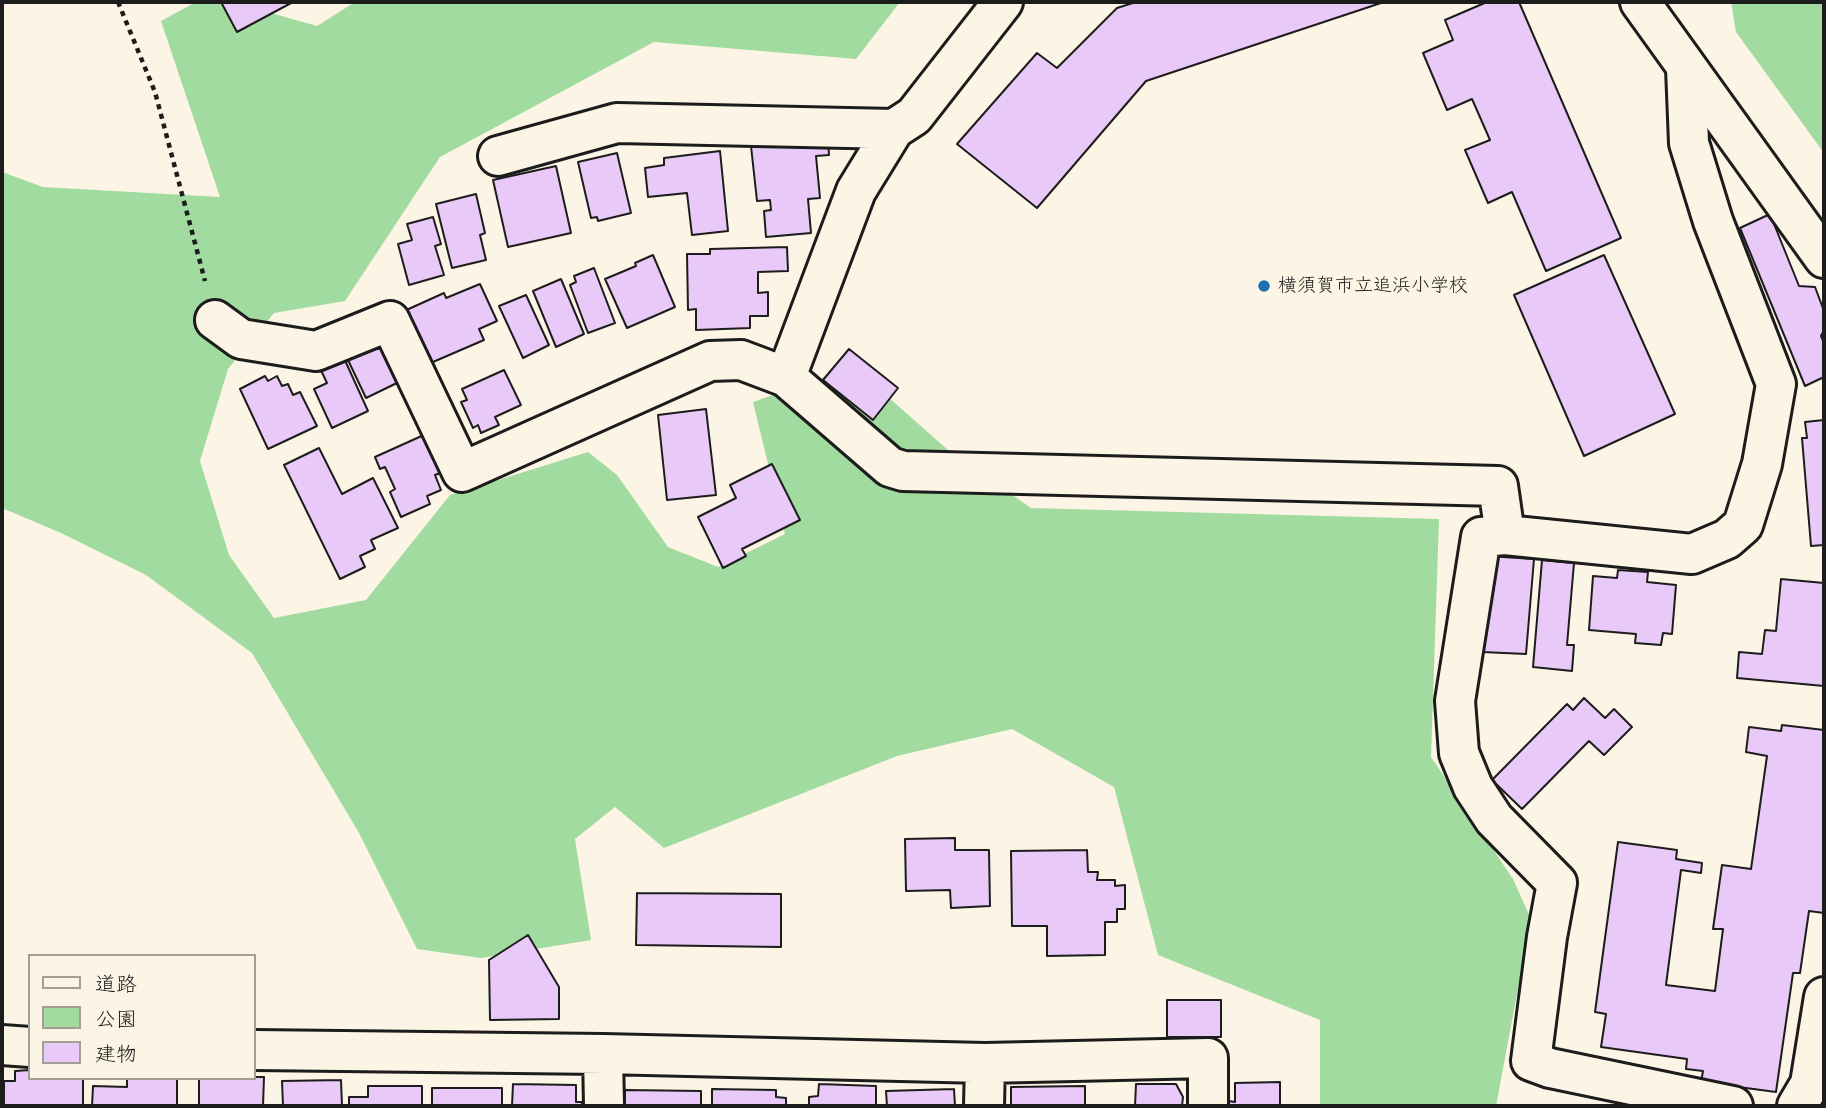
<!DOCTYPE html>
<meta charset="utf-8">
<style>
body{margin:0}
#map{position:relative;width:1826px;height:1108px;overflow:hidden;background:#fcf5e5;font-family:Pangolin,"Klee One",sans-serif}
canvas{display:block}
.frame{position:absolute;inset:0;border:4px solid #1c1c1c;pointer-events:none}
.legend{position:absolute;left:28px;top:954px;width:228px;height:126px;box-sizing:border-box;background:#fcf5e5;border:2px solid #a29e95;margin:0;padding:9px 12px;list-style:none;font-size:21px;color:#1c1c1c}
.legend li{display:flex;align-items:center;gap:14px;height:35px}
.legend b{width:35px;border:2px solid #a29e95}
</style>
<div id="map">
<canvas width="1826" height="1108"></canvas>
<div class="frame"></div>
<ul class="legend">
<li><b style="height:9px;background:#fcf5e5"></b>道路</li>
<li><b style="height:19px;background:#a2dba0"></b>公園</li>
<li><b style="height:19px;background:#e8c9f7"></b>建物</li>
</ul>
</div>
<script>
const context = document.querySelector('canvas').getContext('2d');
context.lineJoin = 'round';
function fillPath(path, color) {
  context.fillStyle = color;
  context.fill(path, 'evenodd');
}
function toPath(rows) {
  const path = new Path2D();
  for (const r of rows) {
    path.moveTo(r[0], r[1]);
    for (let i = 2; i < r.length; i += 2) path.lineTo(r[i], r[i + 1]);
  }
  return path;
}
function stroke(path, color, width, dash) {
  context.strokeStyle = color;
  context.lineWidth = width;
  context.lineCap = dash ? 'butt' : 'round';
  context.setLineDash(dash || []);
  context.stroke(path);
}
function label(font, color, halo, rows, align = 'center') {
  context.font = font + ' Pangolin,"Klee One",sans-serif';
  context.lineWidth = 5;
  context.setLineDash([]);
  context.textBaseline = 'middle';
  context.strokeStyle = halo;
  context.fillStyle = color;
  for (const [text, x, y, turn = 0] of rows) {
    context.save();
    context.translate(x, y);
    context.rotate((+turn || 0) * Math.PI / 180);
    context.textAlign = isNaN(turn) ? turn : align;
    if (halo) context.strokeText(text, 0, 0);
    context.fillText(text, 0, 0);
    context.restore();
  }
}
const green = toPath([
 [196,2,232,2,317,26,355,2,900,2,856,59,654,42,440,157,345,301,274,313,228,369,200,461,229,555,274,618,366,600,450,495,588,452,617,475,668,547,718,567,785,534,753,402,854,367,948,450,1031,508,1439,519,1431,757,1513,879,1531,919,1496,1106,1320,1106,1320,1020,1158,955,1114,787,1012,729,897,756,664,848,615,807,575,839,591,940,481,958,417,949,359,833,252,653,146,575,61,533,2,508,2,172,43,187,220,197,161,21],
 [1731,2,1824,2,1824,153,1736,32]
]);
const building = toPath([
 [221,2,293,2,237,32,221,2],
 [1136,2,1384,2,1146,81,1037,208,957,144,1037,53,1057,68,1117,8,1136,2],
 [1487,2,1519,2,1621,238,1546,271,1512,192,1488,203,1465,150,1490,140,1472,99,1447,110,1423,53,1453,40,1445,20,1487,2],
 [828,139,829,155,816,156,820,198,808,199,811,233,766,237,764,211,771,210,770,200,757,201,751,146,828,139],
 [720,151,728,231,692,235,687,193,648,197,645,168,664,165,664,158,720,151],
 [617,153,631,213,598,221,597,217,591,218,578,162,617,153],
 [556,166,571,233,508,247,493,180,556,166],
 [476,194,485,233,480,235,486,260,452,268,436,204,476,194],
 [1770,214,1799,286,1815,287,1824,311,1824,330,1821,336,1824,343,1824,377,1805,386,1740,228,1770,214],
 [433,217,441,244,435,246,444,275,409,285,398,244,412,240,407,224,433,217],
 [787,247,788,271,758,272,758,293,768,292,768,316,750,316,750,328,696,330,696,309,688,310,687,254,710,254,710,249,787,247],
 [653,255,675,307,627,328,605,279,636,266,635,263,653,255],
 [1604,255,1675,414,1584,456,1514,295,1604,255],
 [594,268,615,323,588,333,570,285,576,282,574,276,594,268],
 [561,279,584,334,556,347,533,291,561,279],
 [480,284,497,321,479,329,484,340,426,365,402,312,444,293,446,298,480,284],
 [526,295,549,345,523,358,499,306,526,295],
 [373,338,378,349,383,347,399,382,366,398,348,360,352,358,348,349,373,338],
 [849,349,898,388,873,420,823,380,849,349],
 [343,356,368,411,332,428,314,389,327,383,319,366,343,356],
 [504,370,521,405,495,417,499,425,481,433,478,425,473,428,461,402,467,400,462,389,504,370],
 [265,376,268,381,277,376,282,386,288,384,293,395,300,392,317,426,268,449,240,389,265,376],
 [706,409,716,495,667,500,658,415,706,409],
 [1824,420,1824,545,1811,546,1802,438,1807,438,1805,422,1824,420],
 [426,434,443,472,435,475,441,490,427,496,430,504,401,517,390,492,395,489,385,467,380,469,375,457,426,434],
 [319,448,342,494,373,478,398,528,371,540,375,549,360,556,365,567,340,579,284,465,319,448],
 [772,464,800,520,742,549,746,556,723,568,698,517,736,498,730,485,772,464],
 [1488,556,1534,559,1526,654,1482,652,1488,556],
 [1542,560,1574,563,1567,645,1574,645,1572,671,1533,667,1542,560],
 [1618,570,1648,572,1647,582,1676,585,1672,634,1663,633,1661,645,1635,643,1636,634,1589,630,1593,576,1617,578,1618,570],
 [1781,579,1824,583,1824,686,1737,678,1739,652,1762,654,1765,630,1776,631,1781,579],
 [1584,698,1605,718,1614,709,1632,727,1604,755,1589,741,1522,809,1492,780,1567,704,1573,710,1584,698],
 [1782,725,1824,730,1824,913,1809,911,1800,973,1793,973,1776,1092,1701,1082,1703,1071,1686,1069,1687,1059,1601,1047,1606,1014,1595,1012,1618,842,1677,850,1676,859,1702,863,1701,873,1681,870,1666,985,1715,991,1723,929,1713,929,1722,865,1751,869,1767,756,1746,752,1749,727,1781,731,1782,725],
 [955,838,955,850,989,850,990,906,951,908,950,890,906,891,905,839,955,838],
 [1087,850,1088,872,1098,872,1097,880,1115,880,1115,886,1125,885,1125,909,1117,909,1117,922,1105,922,1105,955,1047,956,1047,926,1012,926,1011,851,1087,850],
 [637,893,781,894,781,947,636,945,637,893],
 [528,935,559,987,559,1019,490,1020,489,960,528,935],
 [1167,1000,1221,1000,1221,1037,1167,1037,1167,1000],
 [30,1070,30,1078,83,1078,83,1106,4,1106,4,1081,15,1081,15,1071,30,1070],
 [254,1077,264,1077,263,1106,199,1106,199,1078,254,1077],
 [127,1078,177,1078,177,1106,92,1106,93,1086,127,1087,127,1078],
 [341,1080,342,1106,283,1106,282,1081,341,1080],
 [1280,1082,1280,1106,1229,1106,1229,1101,1235,1102,1235,1083,1280,1082],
 [513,1084,576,1085,576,1102,582,1102,582,1106,512,1106,513,1084],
 [819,1084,876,1086,876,1106,809,1106,809,1097,818,1096,819,1084],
 [1136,1084,1176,1084,1183,1097,1182,1106,1135,1106,1136,1084],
 [368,1086,422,1086,422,1106,349,1106,349,1097,368,1097,368,1086],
 [1085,1086,1085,1106,1011,1106,1011,1087,1085,1086],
 [432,1088,502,1088,502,1106,432,1106,432,1088],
 [712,1089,776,1090,776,1097,786,1098,786,1106,712,1106,712,1089],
 [954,1089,955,1106,887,1106,886,1091,954,1089],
 [625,1090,701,1091,701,1106,625,1106,625,1090]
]);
const path = toPath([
 [118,2,155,92,205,281]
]);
const minor = toPath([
 [498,156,617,123,894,129],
 [215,320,241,339,316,351,390,321,462,472,710,361,741,360,786,377,890,467,903,471,1498,486,1505,535,1692,554,1727,539,1743,525,1762,464,1776,384,1713,221,1689,143,1686,68],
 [786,377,856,191,894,129,914,116,1003,2],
 [1505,535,1481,537,1455,701,1459,753,1473,787,1494,819,1557,883,1547,937,1531,1061,1550,1068,1733,1106],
 [2,1045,30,1047],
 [254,1050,603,1054,985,1063,1208,1058,1208,1106],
 [603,1054,604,1106],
 [984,1106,985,1063],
 [1797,1106,1810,1084,1824,997]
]);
const tertiary = toPath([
 [1640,2,1824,258]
]);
const markers = [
 [1264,286,7,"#1f6fb2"]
];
const poiNames = [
 ["横須賀市立追浜小学校",1278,286]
];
fillPath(green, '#a2dba0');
fillPath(building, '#e8c9f7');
stroke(building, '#1c1c1c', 2);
stroke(minor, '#1c1c1c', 44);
stroke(tertiary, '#1c1c1c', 44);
stroke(path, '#1c1c1c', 4.5, [5, 5]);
stroke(minor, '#fcf5e5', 38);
stroke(tertiary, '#fcf5e5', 38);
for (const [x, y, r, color] of markers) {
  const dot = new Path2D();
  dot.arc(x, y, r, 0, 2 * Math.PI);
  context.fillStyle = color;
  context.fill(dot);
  stroke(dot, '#fcf5e5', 2.5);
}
label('19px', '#1c1c1c', '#fcf5e5', poiNames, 'left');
</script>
